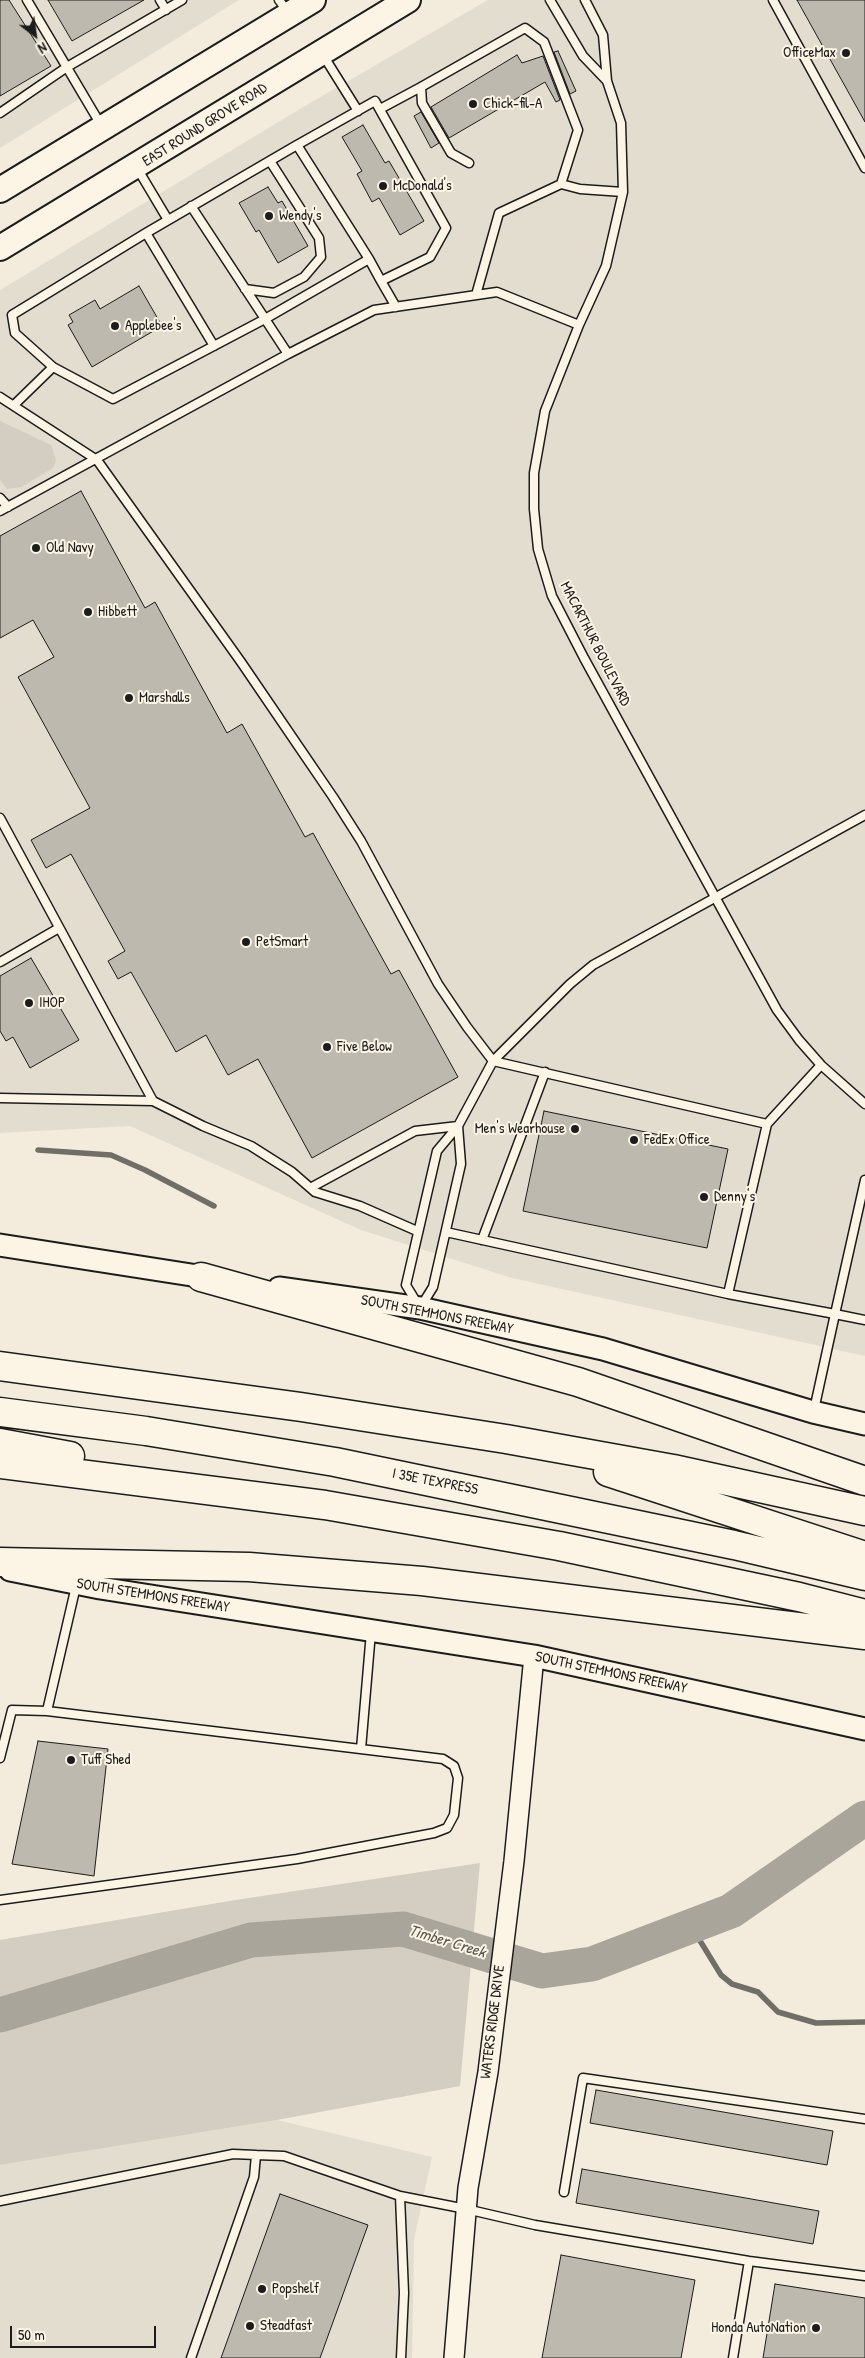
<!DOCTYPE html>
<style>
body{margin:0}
#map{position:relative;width:865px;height:2358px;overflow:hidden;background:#f3ecdd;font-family:"Patrick Hand",sans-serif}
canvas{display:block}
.north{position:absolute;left:10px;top:10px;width:50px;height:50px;-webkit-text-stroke:4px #fcf5e5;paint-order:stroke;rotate:150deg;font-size:14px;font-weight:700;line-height:20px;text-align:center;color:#1c1c1c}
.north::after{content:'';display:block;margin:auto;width:18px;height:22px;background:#1c1c1c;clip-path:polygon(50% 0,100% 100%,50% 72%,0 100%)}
.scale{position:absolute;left:10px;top:2326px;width:146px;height:22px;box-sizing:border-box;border:2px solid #1c1c1c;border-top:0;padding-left:6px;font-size:15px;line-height:18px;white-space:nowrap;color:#1c1c1c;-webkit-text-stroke:4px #fcf5e5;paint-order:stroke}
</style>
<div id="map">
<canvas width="865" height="2358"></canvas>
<div class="north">N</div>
<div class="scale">50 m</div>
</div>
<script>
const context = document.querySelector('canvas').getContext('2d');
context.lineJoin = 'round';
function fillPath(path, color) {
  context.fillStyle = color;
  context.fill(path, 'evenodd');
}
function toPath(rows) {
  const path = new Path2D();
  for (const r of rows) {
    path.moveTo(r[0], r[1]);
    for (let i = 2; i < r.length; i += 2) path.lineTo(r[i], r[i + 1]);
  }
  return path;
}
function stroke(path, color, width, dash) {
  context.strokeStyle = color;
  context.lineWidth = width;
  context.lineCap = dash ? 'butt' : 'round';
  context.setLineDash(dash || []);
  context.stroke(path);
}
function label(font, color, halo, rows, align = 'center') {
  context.font = font + ' "Patrick Hand",sans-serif';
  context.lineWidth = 4;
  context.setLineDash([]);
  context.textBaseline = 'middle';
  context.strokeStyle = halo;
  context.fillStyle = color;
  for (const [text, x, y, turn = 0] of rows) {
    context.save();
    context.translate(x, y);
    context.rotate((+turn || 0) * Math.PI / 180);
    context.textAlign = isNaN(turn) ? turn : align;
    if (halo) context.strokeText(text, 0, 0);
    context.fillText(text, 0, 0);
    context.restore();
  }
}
const built = toPath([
 [0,0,239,0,0,148],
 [488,0,865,0,865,1356,512,1278,361,1230,130,1126,0,1133,0,290,305,106],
 [277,2120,432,2157,414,2240,412,2358,0,2358,0,2165]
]);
const green = toPath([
 [0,421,51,445,56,460,53,468,21,487,7,489,0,480],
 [480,1863,460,2086,277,2120,0,2165,0,1940,229,1901]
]);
const stream = toPath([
 [38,1150,111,1155,145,1170,214,1206],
 [691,1926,721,1975,732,1984,758,1992,778,2012,816,2023,865,2022]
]);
const river = toPath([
 [0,2015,251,1940,403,1929,542,1971,592,1964,731,1911,865,1818]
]);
const building = toPath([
 [0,0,9,0,51,66,0,96,0,0],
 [48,0,144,0,72,41,48,0],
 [797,0,865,0,865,122,797,0],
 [558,51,576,91,570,94,554,52,558,51],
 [517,55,522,63,543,56,560,100,556,102,545,82,449,138,431,107,517,55],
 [421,112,439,143,431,148,414,116,421,112],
 [363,125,385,163,389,161,424,221,400,235,379,198,372,202,357,174,362,171,342,137,363,125],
 [268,187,278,203,282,201,308,246,278,263,259,230,256,232,239,203,268,187],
 [139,286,162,326,92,367,68,325,73,322,69,315,95,300,100,309,139,286],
 [81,491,145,608,155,602,227,733,242,724,305,837,313,833,391,974,399,970,458,1077,312,1158,258,1059,228,1075,206,1035,176,1052,131,972,118,979,108,961,125,951,71,854,46,868,31,840,90,808,18,677,54,657,33,620,0,638,0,536,81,491],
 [31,958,79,1040,30,1068,13,1037,6,1041,0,1031,0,976,31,958],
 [544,1111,728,1149,707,1248,523,1211,544,1111],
 [38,1741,108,1749,94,1876,12,1864,38,1741],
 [596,2090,833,2131,827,2165,590,2123,596,2090],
 [582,2169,819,2211,813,2244,576,2203,582,2169],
 [280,2194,368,2225,320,2358,221,2358,280,2194],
 [561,2255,695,2280,681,2358,542,2358,561,2255],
 [775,2284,865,2298,865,2358,763,2358,775,2284]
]);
const service = toPath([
 [27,0,101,125],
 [160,0,166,10],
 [279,0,288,12],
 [550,0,583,56,607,81],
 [585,0,603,35,607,81,621,123,623,192,606,266,579,325,545,411,534,473,534,509,538,549,552,596,584,658,777,1010,799,1040,821,1065,865,1104],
 [773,0,865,168],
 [323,55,358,111],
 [380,109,421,87],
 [0,113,67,67,182,0],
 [469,163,451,153,422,103,421,87,525,28,544,42,578,130,561,184],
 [137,168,168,220],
 [191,206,288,354],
 [146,233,214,346],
 [381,281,430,257,446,228,375,101,297,145,369,259,381,281,396,307],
 [245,289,274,293,304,277,321,257,319,238,270,161],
 [476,295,499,213,561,184,580,189,623,192],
 [53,367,15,333,12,315,146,233,297,145],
 [0,397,97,460,241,662,333,797,361,841,438,984,467,1027,493,1061,767,1124],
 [14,405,53,367,113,399,265,319,369,259],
 [0,498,8,507],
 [0,511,288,354,374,310,497,292,579,325],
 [0,818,153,1101,203,1126,251,1146,292,1172,315,1192,360,1206,417,1231],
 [0,962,59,928],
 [0,1098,153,1101],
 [458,1126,461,1164,433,1287,420,1308,406,1285,437,1151,458,1126,493,1061,570,984,593,965,865,815],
 [865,1180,835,1314,865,1320],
 [312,1187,415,1131,458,1126],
 [446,1232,728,1294,835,1314,814,1410],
 [482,1240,545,1072],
 [728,1294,767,1124,821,1065],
 [47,1711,76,1586],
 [361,1749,371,1632],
 [0,1758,12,1710,47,1711,443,1759,454,1766,458,1778,454,1815,447,1828,434,1833,297,1859,0,1900],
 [256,2155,284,2156,400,2196,466,2209,535,2225,749,2261,865,2276],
 [564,2192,583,2078,865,2119],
 [400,2196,404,2293,401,2358],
 [0,2201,233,2154,256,2155,254,2177,191,2358],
 [733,2358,749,2261]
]);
const tertiary = toPath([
 [454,2358,468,2188,488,2072,514,1861,534,1656]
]);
const secondary = toPath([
 [0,1245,217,1279],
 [279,1288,420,1308,603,1349,813,1412,865,1424],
 [10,1570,100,1588,534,1656,865,1729]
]);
const primary = toPath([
 [0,190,313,0],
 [0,248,408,0]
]);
const motorway = toPath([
 [201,1277,578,1382,865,1481],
 [0,1366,301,1407,506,1439,673,1469,865,1511],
 [0,1412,146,1431,335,1462,734,1545,865,1576],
 [0,1443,70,1456],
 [0,1464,325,1505,559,1546,799,1597,865,1614],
 [608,1472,865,1556],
 [0,1562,249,1567,422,1581,865,1635]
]);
const markers = [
 [846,53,5,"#1c1c1c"],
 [473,104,5,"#1c1c1c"],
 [383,186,5,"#1c1c1c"],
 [269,216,5,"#1c1c1c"],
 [115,326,5,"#1c1c1c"],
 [36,548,5,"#1c1c1c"],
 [88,612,5,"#1c1c1c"],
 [129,698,5,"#1c1c1c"],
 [246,942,5,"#1c1c1c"],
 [29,1003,5,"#1c1c1c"],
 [327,1047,5,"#1c1c1c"],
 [575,1129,5,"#1c1c1c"],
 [634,1140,5,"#1c1c1c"],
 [704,1197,5,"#1c1c1c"],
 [71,1760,5,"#1c1c1c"],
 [262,2289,5,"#1c1c1c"],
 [250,2326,5,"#1c1c1c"],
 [816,2328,5,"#1c1c1c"]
];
const poiNames = [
 ["OfficeMax",836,53,"right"],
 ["Chick-fil-A",483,104],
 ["McDonald's",393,186],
 ["Wendy's",279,216],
 ["Applebee's",125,326],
 ["Old Navy",46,548],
 ["Hibbett",98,612],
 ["Marshalls",139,698],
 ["PetSmart",256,942],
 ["IHOP",39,1003],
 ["Five Below",337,1047],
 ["Men's Wearhouse",565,1129,"right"],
 ["FedEx Office",644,1140],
 ["Denny's",714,1197],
 ["Tuff Shed",81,1760],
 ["Popshelf",272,2289],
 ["Steadfast",260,2326],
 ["Honda AutoNation",806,2328,"right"]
];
const streetNames = [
 ["EAST ROUND GROVE ROAD",205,125,-32],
 ["MACARTHUR BOULEVARD",595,644,63],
 ["SOUTH STEMMONS FREEWAY",437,1315,11],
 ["I 35E TEXPRESS",435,1482,11],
 ["SOUTH STEMMONS FREEWAY",153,1596,9],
 ["SOUTH STEMMONS FREEWAY",611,1673,12],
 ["WATERS RIDGE DRIVE",493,2022,-83]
];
const waterNames = [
 ["Timber Creek",447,1942,17]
];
fillPath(built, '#e3ddcf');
fillPath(green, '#d3cec1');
stroke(stream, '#716e68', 5.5);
stroke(river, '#aaa59b', 35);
fillPath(building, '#beb9ae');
stroke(building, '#1c1c1c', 1);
stroke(service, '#1c1c1c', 11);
stroke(tertiary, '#1c1c1c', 22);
stroke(secondary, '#1c1c1c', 25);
stroke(primary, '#1c1c1c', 28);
stroke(motorway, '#1c1c1c', 31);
stroke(service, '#fcf5e5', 8);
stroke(tertiary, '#fcf5e5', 19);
stroke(secondary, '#fcf5e5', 21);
stroke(primary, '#fcf5e5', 24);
stroke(motorway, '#fcf5e5', 28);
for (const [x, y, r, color] of markers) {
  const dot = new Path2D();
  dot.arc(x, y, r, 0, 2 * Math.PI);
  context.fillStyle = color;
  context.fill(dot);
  stroke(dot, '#fcf5e5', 2);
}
label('15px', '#1c1c1c', '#fcf5e5', poiNames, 'left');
label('15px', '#1c1c1c', '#fcf5e5', streetNames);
label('italic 16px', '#55534f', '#fcf5e5', waterNames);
</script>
